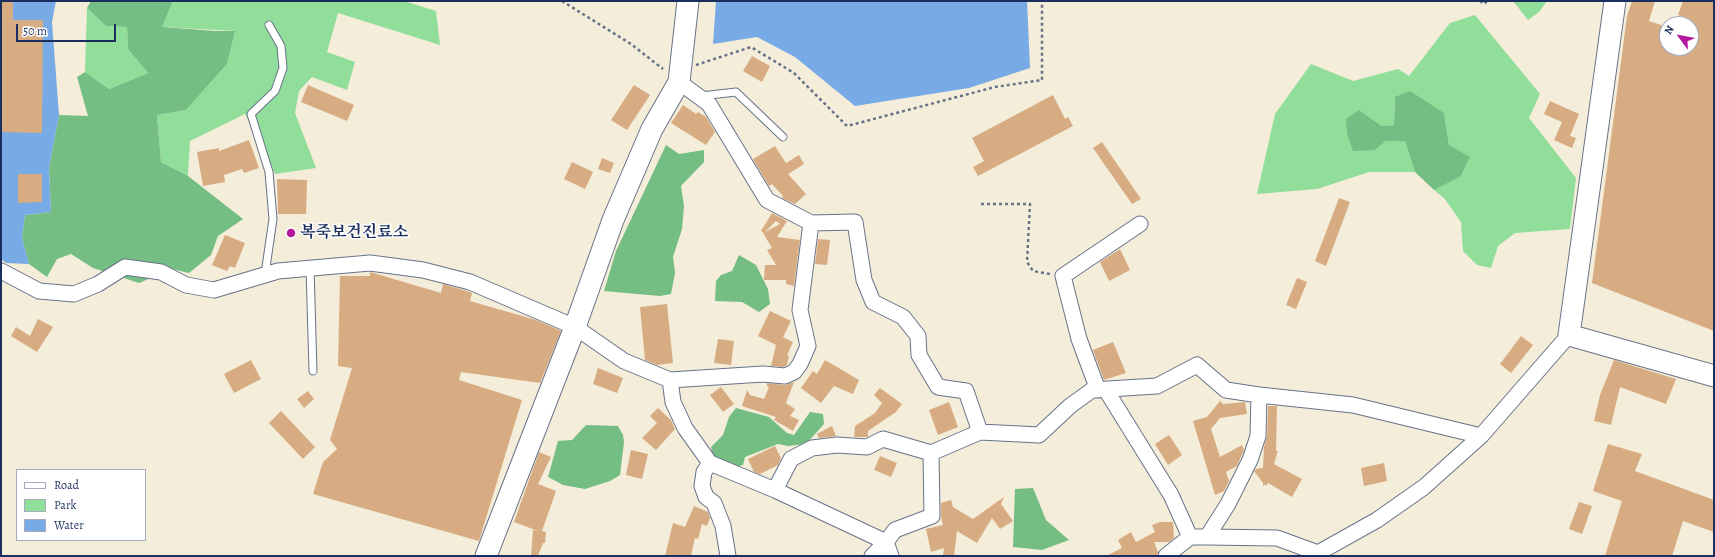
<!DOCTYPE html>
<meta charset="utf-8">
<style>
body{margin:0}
#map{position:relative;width:1715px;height:557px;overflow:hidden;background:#f4edd9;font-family:Alegreya,serif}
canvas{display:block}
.frame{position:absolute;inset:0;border:2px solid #1b2f5e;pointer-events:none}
.legend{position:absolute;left:16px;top:469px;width:130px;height:72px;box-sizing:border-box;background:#fff;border:1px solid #a4acbf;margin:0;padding:5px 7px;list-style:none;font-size:12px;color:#1b2f5e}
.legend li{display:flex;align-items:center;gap:8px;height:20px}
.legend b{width:20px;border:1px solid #a4acbf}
.north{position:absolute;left:1659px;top:16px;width:40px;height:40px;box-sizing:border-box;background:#fff;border:1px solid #a4acbf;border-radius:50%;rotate:302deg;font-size:11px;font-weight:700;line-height:16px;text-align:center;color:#1b2f5e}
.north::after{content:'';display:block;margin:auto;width:14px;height:18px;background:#b5179e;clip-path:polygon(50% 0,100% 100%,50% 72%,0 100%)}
.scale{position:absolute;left:16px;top:24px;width:100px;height:18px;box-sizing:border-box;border:2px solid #1b2f5e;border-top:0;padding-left:5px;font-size:12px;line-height:14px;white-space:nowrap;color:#1b2f5e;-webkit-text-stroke:3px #fff;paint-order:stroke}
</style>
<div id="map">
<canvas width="1715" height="557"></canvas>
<div class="frame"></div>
<ul class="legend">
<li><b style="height:5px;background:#fff"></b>Road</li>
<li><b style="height:11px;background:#91de9b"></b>Park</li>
<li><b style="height:11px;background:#78abe5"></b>Water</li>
</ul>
<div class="north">N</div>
<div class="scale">50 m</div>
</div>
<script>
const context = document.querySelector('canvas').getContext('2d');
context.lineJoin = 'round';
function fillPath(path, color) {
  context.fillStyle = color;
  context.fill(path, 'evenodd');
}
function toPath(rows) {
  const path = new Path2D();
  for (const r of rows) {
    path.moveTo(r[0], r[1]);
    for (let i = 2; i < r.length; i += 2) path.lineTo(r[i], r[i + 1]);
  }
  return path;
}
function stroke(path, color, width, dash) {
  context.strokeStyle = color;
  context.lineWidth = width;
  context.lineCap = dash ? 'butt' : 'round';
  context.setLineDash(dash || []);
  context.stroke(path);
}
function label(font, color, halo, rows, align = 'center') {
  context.font = font + ' Alegreya,"Noto Serif KR",serif';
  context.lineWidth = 3;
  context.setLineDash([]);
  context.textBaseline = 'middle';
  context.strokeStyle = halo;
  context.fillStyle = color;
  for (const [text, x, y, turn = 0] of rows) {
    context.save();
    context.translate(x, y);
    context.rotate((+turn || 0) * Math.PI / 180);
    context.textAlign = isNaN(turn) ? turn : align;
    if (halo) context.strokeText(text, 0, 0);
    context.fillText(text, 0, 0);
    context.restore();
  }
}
const green = toPath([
 [173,1,404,1,436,11,440,45,338,13,327,52,355,62,347,90,312,77,299,91,295,113,316,168,275,174,245,114,190,141,188,176,161,162,157,115,186,110,227,64,235,31,162,27],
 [1513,1,1547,1,1539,12,1528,20],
 [87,8,106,26,127,27,128,49,148,73,109,89,85,72],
 [1475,15,1540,94,1529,118,1576,178,1570,229,1515,233,1498,246,1491,268,1477,265,1463,251,1461,222,1444,198,1434,190,1460,177,1449,145,1444,113,1395,97,1394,125,1382,126,1359,110,1375,150,1386,141,1405,141,1415,172,1369,172,1317,189,1257,194,1275,114,1311,64,1353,81,1398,69,1409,76,1450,23]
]);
const forest = toPath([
 [91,1,173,1,162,27,215,31,235,31,227,64,186,110,157,115,161,162,188,176,243,219,218,236,211,255,189,273,172,269,139,283,93,268,71,254,57,259,47,277,29,264,22,238,25,215,51,212,49,168,59,115,88,116,77,77,85,72,109,89,148,73,128,49,127,27,106,26,87,8],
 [1410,91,1444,113,1449,145,1470,157,1460,177,1434,190,1415,172,1405,141,1386,141,1375,150,1353,151,1347,134,1346,119,1359,110,1382,126,1394,125,1395,97],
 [666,145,679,154,704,150,704,162,681,186,684,206,682,229,673,257,675,273,671,294,660,296,604,291,616,251],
 [739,255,756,265,768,289,770,304,759,312,742,302,715,301,716,281,721,275,732,271],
 [736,408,769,417,787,433,794,435,810,412,823,414,824,424,806,444,788,446,778,444,745,457,743,465,736,467,714,460,711,447,723,435,729,417],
 [586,425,618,426,623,435,624,442,620,475,610,481,585,489,563,485,548,477,558,441,572,440],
 [1033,488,1046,520,1069,540,1042,550,1013,547,1015,489]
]);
const water = toPath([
 [1,1,56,1,52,22,59,115,49,168,51,212,25,215,22,238,29,264,6,263,1,259],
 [716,1,1027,1,1030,68,969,88,855,106,795,57,757,37,713,44]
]);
const building = toPath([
 [1,1,13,1,13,20,43,20,42,133,1,132],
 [1632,1,1655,1,1649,21,1667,27,1667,48,1691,48,1691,20,1678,15,1683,1,1714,1,1714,331,1592,283,1627,16],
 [752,56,770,66,762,82,743,71],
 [308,85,354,105,347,121,301,102],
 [634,85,650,95,627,130,611,120],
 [1053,95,1065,119,1068,117,1073,126,978,176,973,167,984,161,972,138],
 [1550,101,1579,114,1570,136,1576,138,1572,148,1554,140,1562,122,1544,114],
 [683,105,696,114,698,112,706,117,715,132,706,145,671,123],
 [249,140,259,168,244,173,242,169,224,175,225,182,203,186,197,152,219,148,219,151],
 [1102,142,1141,199,1132,204,1093,148],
 [775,146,786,163,799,155,804,164,788,174,806,194,795,204,782,198,783,196,772,184,769,186,753,159],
 [602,158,614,163,610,173,598,169],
 [572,162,593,172,585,189,564,179],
 [18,174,42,174,42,202,18,203],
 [277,179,307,180,306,214,278,214],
 [1339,198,1350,202,1326,266,1315,261],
 [772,213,787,221,777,237,800,240,794,286,786,284,786,280,764,280,765,265,776,265,767,250,772,248,763,233,780,224,776,221,764,233,761,231],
 [225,235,245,243,235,268,230,266,227,271,212,265],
 [818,239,830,240,827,265,815,264],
 [1120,249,1130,270,1109,281,1100,262],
 [370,272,441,293,443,284,467,291,472,293,470,301,536,320,561,331,540,383,461,372,459,380,522,400,479,541,313,494,323,462,337,449,330,440,352,368,338,366,340,276,370,276],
 [1297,278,1307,282,1296,309,1286,305],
 [667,304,673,363,657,365,645,360,640,307],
 [770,311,791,321,783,337,793,342,787,355,789,356,787,365,783,367,771,366,776,345,758,336],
 [38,319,53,327,37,352,11,336,16,327,30,336],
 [1521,336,1533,345,1511,373,1500,364],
 [718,339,734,341,731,365,714,363],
 [1113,342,1126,373,1104,380,1093,350],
 [251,360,261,379,234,393,224,374],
 [825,360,859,380,853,394,834,386,821,403,801,388,813,371,817,374],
 [1614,360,1676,379,1666,404,1620,387,1611,425,1594,421,1600,395],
 [598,368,623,378,617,393,593,384],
 [794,382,786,403,795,409,790,416,799,420,793,431,774,420,776,417,742,406,747,390,750,395,764,399,769,387,767,386,767,383,785,385],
 [721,387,734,404,723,412,710,395],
 [880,388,902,404,896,412,868,431,868,437,854,437,855,426,875,413,882,403,874,395],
 [308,391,314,399,304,408,297,399],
 [1220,401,1223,404,1245,402,1247,414,1220,418,1211,429,1220,457,1242,445,1244,450,1237,466,1226,472,1229,481,1224,491,1215,495,1193,421,1207,417],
 [949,402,958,427,938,435,929,410],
 [1268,406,1277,406,1276,451,1278,451,1274,464,1302,479,1292,497,1268,483,1266,486,1264,484,1263,487,1263,483,1254,471,1256,469,1263,468,1264,447,1267,436],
 [658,408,671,420,675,429,656,450,642,438,657,423,650,416],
 [281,411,315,447,303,459,269,423],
 [832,426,836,436,819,438,817,434],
 [1169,435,1182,455,1168,465,1155,444],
 [1608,444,1642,454,1635,471,1714,500,1714,532,1683,521,1672,556,1605,556,1622,501,1593,491],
 [775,446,781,458,778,465,760,474,754,472,748,459],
 [631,450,648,454,642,479,626,475],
 [539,452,551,457,538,484,556,491,542,531,546,532,545,543,543,543,538,556,531,556,533,530,538,531,514,522],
 [880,456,897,463,891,477,874,470],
 [1384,463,1387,481,1364,486,1361,468],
 [1004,497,1001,504,1013,521,1000,529,992,518,977,543,957,531,954,556,943,556,944,548,931,552,926,529,943,525,941,517,941,503,951,500,953,507,973,519],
 [1579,502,1592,506,1582,534,1569,529],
 [694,506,708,512,710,518,707,526,702,524,698,539,695,538,691,556,665,556,673,523,685,527],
 [1160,522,1173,522,1174,538,1169,542,1154,542,1158,552,1157,556,1106,556,1122,548,1118,540,1131,532,1136,542,1155,532,1152,525]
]);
const path = toPath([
 [562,1,631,44,663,69],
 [1480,1,1484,4,1487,1],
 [696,65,751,47,794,73,847,126,995,87,1042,80,1042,1],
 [981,204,1030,204,1027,262,1033,271,1050,274]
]);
const lane = toPath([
 [701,96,736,92,783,137],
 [310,268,313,371],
 [265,274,273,219,269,172,251,114,275,91,283,68,281,46,269,25]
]);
const street = toPath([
 [679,82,709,104,767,200,811,223,855,222,864,280,873,302,903,317,918,336,919,355,938,387,966,391,980,432,1039,435,1070,406,1092,390,1157,386,1197,365,1226,390,1259,395],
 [1,271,39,291,74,294,98,284,125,267,161,272,186,285,214,290,278,271,370,263,423,270,470,282,575,327,624,361,670,380,673,402,685,428,710,463,775,490,886,542,891,556],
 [670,380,763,374,785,376,794,372,800,364,808,346,800,310,811,223],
 [1098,390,1079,339,1063,276,1140,224],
 [1106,390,1171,495,1190,537],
 [710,463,704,472,702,486,706,497,714,503,723,526,728,556],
 [775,490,791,459,812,448,837,445,867,447,883,439,931,453,980,432],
 [1207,537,1228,504,1250,460,1258,436,1259,395,1353,405,1481,436],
 [872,556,886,542,895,530,932,516,931,453],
 [1166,556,1190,537,1207,537,1277,538,1318,553,1377,520,1424,487,1481,436,1569,335]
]);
const secondary = toPath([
 [1615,1,1569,335,1714,376],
 [486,556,575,327,613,220,652,129,679,82,688,1]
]);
const markers = [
 [291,233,5,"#b5179e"]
];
const poiNames = [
 ["복죽보건진료소",300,233]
];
fillPath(green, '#91de9b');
fillPath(forest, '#74bd83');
fillPath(water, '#78abe5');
fillPath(building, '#d7ac82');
stroke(lane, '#677289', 9);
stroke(street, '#677289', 17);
stroke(secondary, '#677289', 23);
stroke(path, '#677289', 2.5, [3, 3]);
stroke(lane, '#fff', 7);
stroke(street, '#fff', 15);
stroke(secondary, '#fff', 21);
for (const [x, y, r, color] of markers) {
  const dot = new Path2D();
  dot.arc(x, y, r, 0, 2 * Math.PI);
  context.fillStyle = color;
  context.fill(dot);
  stroke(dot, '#fff', 1.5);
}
label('bold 16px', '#1b2f5e', '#fff', poiNames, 'left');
</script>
